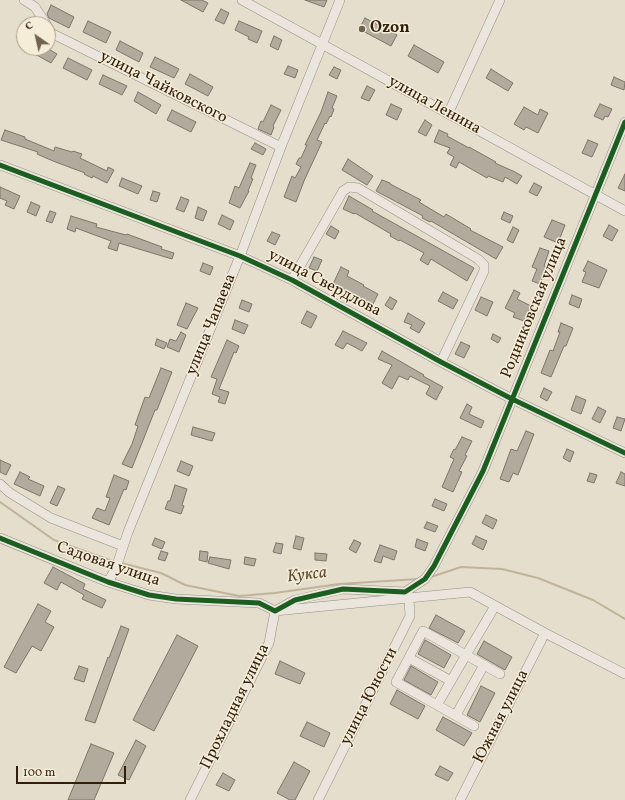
<!DOCTYPE html>
<meta charset="utf-8">
<style>
body{margin:0}
#map{position:relative;width:625px;height:800px;overflow:hidden;background:#e6decc;font-family:Vollkorn,serif}
canvas{display:block}
.north{position:absolute;left:16px;top:16px;width:40px;height:40px;box-sizing:border-box;background:#f5edd7;border:1px solid #a79b86;border-radius:50%;rotate:326deg;font-size:11px;font-weight:700;line-height:16px;text-align:center;color:#311f0c}
.north::after{content:'';display:block;margin:auto;width:14px;height:18px;background:#70624f;clip-path:polygon(50% 0,100% 100%,50% 72%,0 100%)}
.scale{position:absolute;left:16px;top:766px;width:110px;height:18px;box-sizing:border-box;border:2px solid #311f0c;border-top:0;padding-left:5px;font-size:12px;line-height:14px;white-space:nowrap;color:#311f0c;-webkit-text-stroke:3px #f5edd7;paint-order:stroke}
</style>
<div id="map">
<canvas width="625" height="800"></canvas>
<div class="north">С</div>
<div class="scale">100 m</div>
</div>
<script>
const context = document.querySelector('canvas').getContext('2d');
context.lineJoin = 'round';
function toPath(rows) {
  const path = new Path2D();
  for (const r of rows) {
    path.moveTo(r[0], r[1]);
    for (let i = 2; i < r.length; i += 2) path.lineTo(r[i], r[i + 1]);
  }
  return path;
}
function stroke(path, color, width, dash) {
  context.strokeStyle = color;
  context.lineWidth = width;
  context.lineCap = dash ? 'butt' : 'round';
  context.setLineDash(dash || []);
  context.stroke(path);
}
function fillPath(path, color) {
  context.fillStyle = color;
  context.fill(path, 'evenodd');
}
function label(font, color, halo, rows, align = 'center') {
  context.font = font + ' Vollkorn,serif';
  context.lineWidth = 3;
  context.setLineDash([]);
  context.textBaseline = 'middle';
  context.strokeStyle = halo;
  context.fillStyle = color;
  for (const [text, x, y, turn = 0] of rows) {
    context.save();
    context.translate(x, y);
    context.rotate((+turn || 0) * Math.PI / 180);
    context.textAlign = isNaN(turn) ? turn : align;
    if (halo) context.strokeText(text, 0, 0);
    context.fillText(text, 0, 0);
    context.restore();
  }
}
const stream = toPath([
 [0,502,54,540,115,562],
 [121,563,161,573,185,585,239,596,275,593,339,584,419,579],
 [431,577,461,567,502,569,538,578,593,600,625,619]
]);
const building = toPath([
 [181,0,202,0,208,3,203,12,181,0],
 [305,0,327,0,324,7,305,0],
 [51,5,74,17,69,28,49,18,47,14,51,5],
 [221,9,229,13,224,24,215,20,221,9],
 [365,18,397,35,391,46,359,29,365,18],
 [88,21,111,32,106,43,83,32,88,21],
 [239,21,262,31,257,43,248,39,249,37,235,30,239,21],
 [274,36,282,40,278,50,270,46,274,36],
 [120,41,143,53,139,62,116,50,120,41],
 [414,45,444,62,438,73,408,56,414,45],
 [24,48,47,48,57,54,51,63,24,48],
 [155,57,179,69,174,78,150,67,155,57],
 [68,58,92,70,87,80,63,68,68,58],
 [288,66,298,70,295,78,284,74,288,66],
 [334,67,341,70,337,79,329,75,334,67],
 [491,69,513,83,508,91,486,78,491,69],
 [190,74,213,87,208,96,185,84,190,74],
 [103,75,127,86,122,95,99,84,103,75],
 [614,77,625,82,624,90,611,85,614,77],
 [367,86,375,90,369,101,361,98,367,86],
 [138,92,161,105,156,114,134,101,138,92],
 [328,92,337,96,332,108,334,109,331,117,330,116,326,124,325,123,317,140,322,142,304,181,296,202,284,197,292,176,295,178,301,167,296,164,299,158,301,158,307,145,305,145,321,112,328,92],
 [391,104,402,109,397,120,386,115,391,104],
 [600,104,612,109,608,117,605,116,603,120,594,116,600,104],
 [271,105,281,110,273,126,274,127,271,135,258,129,261,121,263,122,271,105],
 [524,107,538,115,540,109,548,113,538,133,526,127,524,130,514,124,524,107],
 [172,110,196,122,191,132,167,120,172,110],
 [425,120,432,125,426,136,418,132,425,120],
 [5,130,25,137,25,139,54,151,55,147,72,152,73,151,82,154,80,158,107,171,108,167,114,170,107,183,93,176,92,178,84,174,85,173,53,161,37,154,38,152,1,140,5,130],
 [439,130,448,134,447,136,469,148,469,147,496,162,495,163,515,172,522,176,517,184,505,177,503,182,488,176,487,178,459,162,456,168,450,165,454,157,447,153,450,148,434,142,439,130],
 [588,140,598,144,592,157,582,153,588,140],
 [255,143,266,149,263,155,251,149,255,143],
 [348,159,373,176,367,185,342,170,348,159],
 [250,163,256,165,251,178,253,179,248,191,249,191,240,208,229,203,235,186,239,188,250,163],
 [625,174,625,191,618,188,625,174],
 [122,178,142,186,138,194,119,186,122,178],
 [382,180,390,183,390,184,421,200,419,202,444,217,446,214,471,229,470,230,503,247,496,259,431,221,430,222,422,218,423,216,376,191,382,180],
 [534,183,542,187,537,196,529,192,534,183],
 [0,187,20,196,14,209,5,205,7,201,0,198,0,187],
 [153,191,160,193,157,202,150,200,153,191],
 [349,196,373,210,372,211,474,268,467,281,431,259,428,265,420,260,424,253,400,240,399,241,390,236,391,234,355,213,354,214,343,209,349,196],
 [181,197,189,200,184,212,176,209,181,197],
 [31,202,40,206,36,216,27,212,31,202],
 [198,207,207,211,203,221,195,218,198,207],
 [50,211,56,213,52,223,46,221,50,211],
 [504,212,513,216,510,223,501,219,504,212],
 [222,215,234,221,230,230,218,224,222,215],
 [71,216,97,224,96,227,126,235,127,234,162,247,161,249,174,253,172,259,119,243,117,251,108,248,111,241,76,228,75,232,67,229,71,216],
 [552,220,565,225,558,243,544,237,552,220],
 [609,225,618,230,612,241,603,236,609,225],
 [331,226,339,231,335,239,326,234,331,226],
 [513,227,519,230,513,243,507,240,513,227],
 [272,232,280,235,275,245,267,241,272,232],
 [540,248,549,251,544,266,547,267,540,284,532,281,537,269,532,267,540,248],
 [314,257,322,260,317,271,309,268,314,257],
 [588,261,607,270,599,288,582,282,586,272,583,271,588,261],
 [203,263,213,267,210,275,200,271,203,263],
 [341,267,349,271,347,276,364,285,363,286,378,294,373,304,333,284,341,267],
 [514,290,520,293,517,299,531,306,524,321,513,317,515,313,505,308,514,290],
 [443,292,458,300,453,309,438,301,443,292],
 [572,295,582,299,579,308,569,304,572,295],
 [390,297,397,301,392,310,385,305,390,297],
 [481,297,493,302,487,316,475,310,481,297],
 [242,300,252,304,249,312,239,308,242,300],
 [186,303,198,308,187,329,177,325,186,303],
 [307,311,317,316,311,328,301,323,307,311],
 [408,313,425,323,419,333,410,328,412,325,404,322,408,313],
 [235,320,248,325,244,334,232,329,235,320],
 [561,323,573,328,566,346,564,346,551,377,541,373,550,350,553,351,560,332,558,332,561,323],
 [343,331,367,343,362,351,347,343,343,349,335,345,343,331],
 [181,332,186,335,179,352,167,347,170,339,176,341,181,332],
 [493,334,501,338,498,343,491,339,493,334],
 [157,339,167,343,164,349,155,345,157,339],
 [227,340,239,346,236,353,234,352,219,389,229,392,225,404,218,402,220,397,212,394,217,379,211,377,227,340],
 [461,342,470,346,464,358,455,354,461,342],
 [382,351,424,375,423,376,443,387,436,400,426,394,430,386,410,376,408,380,399,376,392,389,382,383,392,365,378,359,382,351],
 [161,368,172,372,157,410,155,410,132,468,122,464,132,444,138,426,135,425,145,397,149,398,161,368],
 [544,388,552,392,547,401,540,397,544,388],
 [576,396,586,400,581,414,571,410,576,396],
 [467,404,472,407,469,414,484,421,481,428,460,418,467,404],
 [598,407,606,411,600,423,592,419,598,407],
 [617,417,625,419,621,431,613,428,617,417],
 [193,427,215,433,212,441,191,435,193,427],
 [526,431,534,434,518,475,513,473,509,482,500,479,511,449,517,451,526,431],
 [462,437,472,441,465,455,467,456,459,471,462,472,453,492,442,487,454,459,450,457,454,449,455,450,462,437],
 [567,449,574,452,570,462,563,458,567,449],
 [0,460,11,465,6,475,0,472,0,460],
 [181,461,193,466,189,476,177,471,181,461],
 [20,472,30,477,28,479,44,486,40,496,14,484,20,472],
 [621,472,625,474,625,486,616,483,621,472],
 [590,473,597,475,594,483,587,481,590,473],
 [114,475,129,481,126,490,124,489,109,525,92,518,97,508,105,511,110,498,106,497,114,475],
 [175,485,187,489,182,505,184,506,181,514,165,509,168,501,170,501,175,485],
 [58,486,65,489,57,506,50,503,58,486],
 [435,499,447,504,444,511,432,506,435,499],
 [486,515,497,520,493,529,482,523,486,515],
 [427,522,438,526,435,532,424,528,427,522],
 [296,536,304,538,301,550,293,548,296,536],
 [476,536,487,541,483,550,472,544,476,536],
 [155,538,165,542,162,549,152,545,155,538],
 [417,539,428,543,425,551,415,547,417,539],
 [354,540,361,543,356,553,349,549,354,540],
 [276,543,283,544,281,554,273,552,276,543],
 [380,545,397,551,394,560,383,556,381,563,374,561,380,545],
 [161,551,168,553,165,561,158,559,161,551],
 [200,551,208,552,207,562,199,560,200,551],
 [315,553,327,554,326,561,315,560,315,553],
 [210,557,231,560,229,569,208,563,210,557],
 [245,557,256,559,254,566,244,564,245,557],
 [53,567,85,584,83,589,106,600,102,608,82,599,84,595,61,582,57,590,44,583,53,567],
 [38,604,51,611,45,622,54,627,41,651,32,646,16,673,4,667,38,604],
 [436,615,465,631,458,643,429,628,436,615],
 [121,626,129,629,95,723,85,720,108,657,109,658,121,626],
 [177,635,198,646,154,731,133,720,177,635],
 [425,640,451,655,444,668,418,654,425,640],
 [484,641,512,657,505,670,477,654,484,641],
 [280,661,305,673,300,684,275,674,280,661],
 [79,666,88,669,84,682,74,679,79,666],
 [411,666,438,682,431,695,404,680,411,666],
 [481,686,495,693,480,722,467,715,481,686],
 [397,690,425,706,418,719,390,704,397,690],
 [443,717,472,733,464,746,436,730,443,717],
 [307,722,330,733,324,747,300,736,307,722],
 [136,740,146,746,129,780,118,775,136,740],
 [91,744,114,753,94,800,68,800,91,744],
 [294,762,310,771,295,800,290,800,277,793,294,762],
 [440,766,453,773,448,781,435,775,440,766],
 [223,773,235,780,229,791,216,785,223,773]
]);
const minor = toPath([
 [24,0,35,7,46,24],
 [242,0,625,211],
 [48,28,51,33,281,147],
 [448,114,500,0],
 [0,165,240,256,292,280,441,362,512,399,625,453],
 [292,280,343,191,349,187,358,188,478,259,484,265,484,271,441,362],
 [0,484,10,493,51,518,123,546],
 [0,538,108,582,149,595,176,599,259,603,275,611,295,600,343,589,405,592,425,579,434,566,483,471,625,122],
 [108,582,116,568,128,532,240,256,281,147,340,0],
 [495,606,466,655,437,705,396,682,423,631,466,655,500,674],
 [409,658,451,681],
 [437,705,474,726],
 [456,715,484,665],
 [190,800,269,643,275,611,470,592,545,633,625,674],
 [318,800,410,616,409,599,406,595],
 [460,800,545,633]
]);
const cycleway = toPath([
 [0,165,240,256,292,280,441,362,512,399,625,453],
 [0,538,108,582,149,595,176,599,259,603,275,611,295,600,343,589,405,592,425,579,434,566,483,471,625,122]
]);
const markers = [
 [362,29,4,"#70624f"]
];
const poiNames = [
 ["Ozon",370,29]
];
const streetNames = [
 ["улица Чайковского",163,88,27],
 ["улица Ленина",434,106,29],
 ["улица Свердлова",324,284,28],
 ["Родниковская улица",535,308,-68],
 ["улица Чапаева",212,325,-68],
 ["Садовая улица",108,565,19],
 ["улица Юности",370,697,-63],
 ["Прохладная улица",236,707,-64],
 ["Южная улица",502,717,-63]
];
const waterNames = [
 ["Кукса",307,576,-7]
];
stroke(stream, '#c0b399', 2);
fillPath(building, '#b1ab9e');
stroke(building, '#7c7569', 1);
stroke(minor, '#968f82', 10);
stroke(minor, '#eae6de', 9);
stroke(cycleway, '#1b5e20', 5);
for (const [x, y, r, color] of markers) {
  const dot = new Path2D();
  dot.arc(x, y, r, 0, 2 * Math.PI);
  context.fillStyle = color;
  context.fill(dot);
  stroke(dot, '#f5edd7', 1.5);
}
label('bold 16px', '#311f0c', '#f5edd7', poiNames, 'left');
label('16px', '#311f0c', '#f5edd7', streetNames);
label('italic 17px', '#5d4c36', '#f5edd7', waterNames);
</script>
